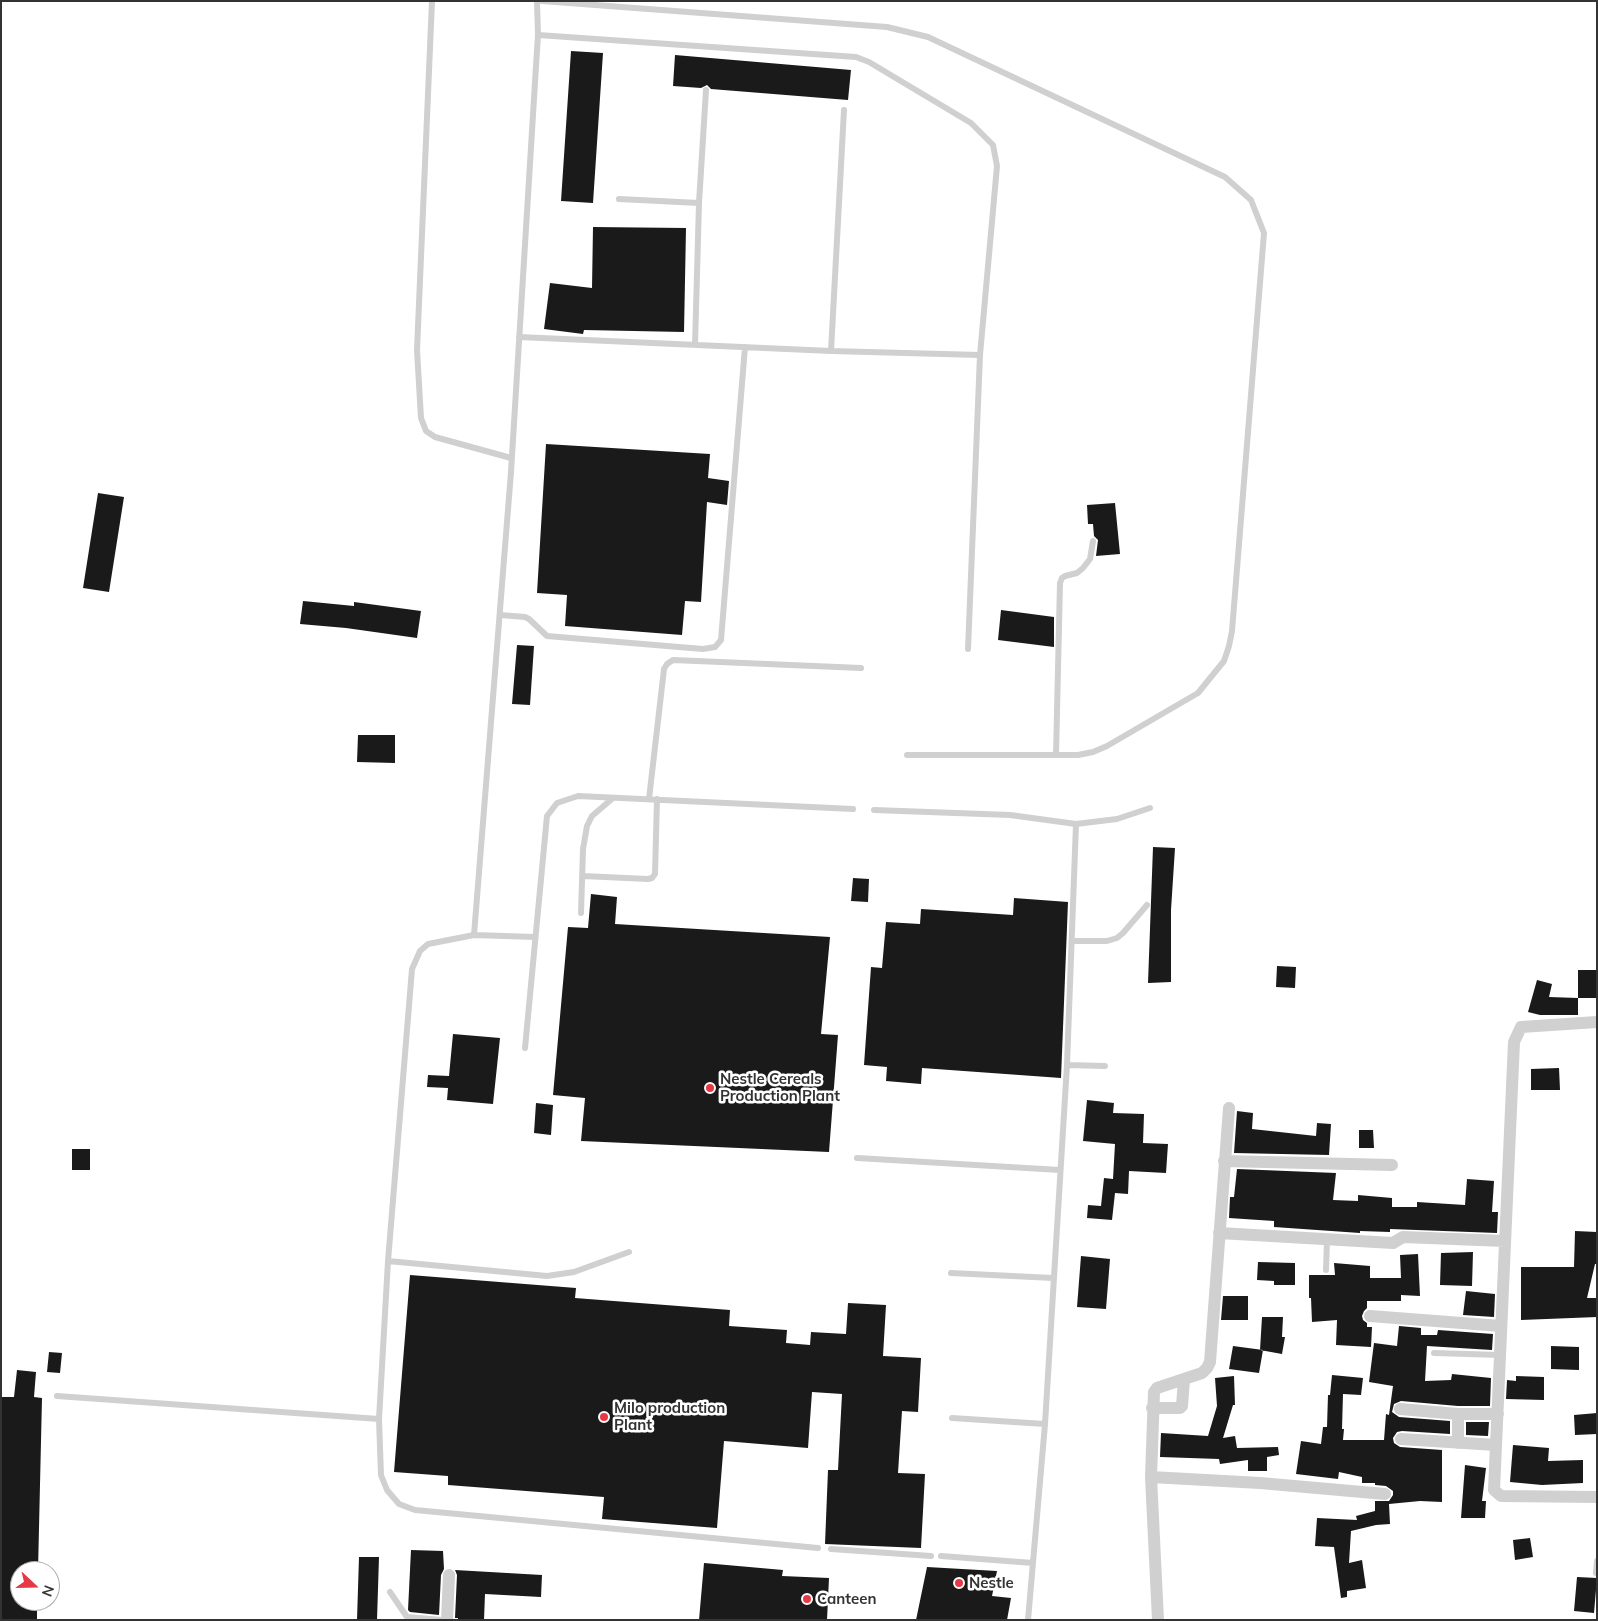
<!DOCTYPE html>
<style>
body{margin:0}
#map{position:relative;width:1598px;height:1621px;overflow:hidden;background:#fff;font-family:Mulish,sans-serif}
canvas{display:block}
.frame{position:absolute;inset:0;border:2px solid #333;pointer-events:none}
.north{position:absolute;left:10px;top:1561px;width:50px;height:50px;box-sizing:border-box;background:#fff;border:1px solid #adadad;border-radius:50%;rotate:111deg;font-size:14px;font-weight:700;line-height:20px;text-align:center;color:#333}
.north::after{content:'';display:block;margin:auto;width:18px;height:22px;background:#e63946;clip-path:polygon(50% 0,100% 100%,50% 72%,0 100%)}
</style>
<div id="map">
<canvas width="1598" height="1621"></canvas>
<div class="frame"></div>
<div class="north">N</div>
</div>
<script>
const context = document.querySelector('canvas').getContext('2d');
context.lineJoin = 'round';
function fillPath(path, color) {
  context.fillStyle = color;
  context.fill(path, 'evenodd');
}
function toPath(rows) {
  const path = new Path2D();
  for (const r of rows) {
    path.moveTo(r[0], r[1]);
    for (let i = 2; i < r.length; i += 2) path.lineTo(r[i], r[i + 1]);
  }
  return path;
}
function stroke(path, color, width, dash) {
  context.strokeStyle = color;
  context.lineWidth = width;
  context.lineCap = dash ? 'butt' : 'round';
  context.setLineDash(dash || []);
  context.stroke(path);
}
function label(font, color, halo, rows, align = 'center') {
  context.font = font + ' Mulish,sans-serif';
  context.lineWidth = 5;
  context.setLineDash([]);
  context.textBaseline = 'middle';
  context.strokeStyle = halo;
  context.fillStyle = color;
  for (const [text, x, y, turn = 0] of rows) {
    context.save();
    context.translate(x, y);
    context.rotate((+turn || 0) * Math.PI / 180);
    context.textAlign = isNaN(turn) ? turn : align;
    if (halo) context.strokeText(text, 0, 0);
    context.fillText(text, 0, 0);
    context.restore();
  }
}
const building = toPath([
 [571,51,603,53,593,203,561,201],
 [675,55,851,70,848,100,711,89,707,85,701,88,673,86],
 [593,227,686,228,684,332,584,330,583,334,544,329,550,283,592,288],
 [546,444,710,454,708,478,729,481,727,505,707,502,701,602,685,601,682,635,565,626,567,595,537,593],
 [98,493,124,497,109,592,83,588],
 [1115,503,1120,554,1096,556,1098,540,1094,536,1093,524,1088,524,1087,505],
 [303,601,354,606,354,602,421,611,417,638,346,628,300,624],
 [1001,610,1054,617,1054,647,998,640],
 [517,645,534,646,530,705,512,704],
 [358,735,395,735,395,763,357,762],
 [1153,847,1175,848,1171,910,1171,982,1148,983],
 [853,878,869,879,868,902,851,901],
 [591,894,617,897,615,924,830,937,821,1034,838,1035,829,1152,581,1141,585,1098,553,1095,568,927,588,928],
 [1014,898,1068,902,1061,1078,922,1068,921,1084,886,1081,887,1067,864,1065,871,967,882,968,886,922,920,924,921,909,1013,915],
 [1277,966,1296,967,1295,988,1276,987],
 [1578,970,1597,970,1597,998,1578,998],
 [1537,980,1552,984,1549,997,1578,998,1578,1015,1540,1015,1528,1012],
 [453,1034,500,1038,493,1104,447,1100,448,1088,427,1087,428,1075,449,1076],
 [1559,1068,1560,1090,1531,1090,1531,1069],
 [1087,1100,1114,1103,1113,1113,1144,1114,1143,1143,1168,1144,1166,1173,1129,1171,1128,1194,1115,1193,1112,1220,1087,1218,1088,1205,1101,1206,1104,1178,1113,1179,1115,1144,1083,1141],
 [536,1103,553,1105,551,1135,534,1133],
 [1237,1111,1253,1113,1252,1129,1316,1136,1317,1123,1331,1124,1329,1155,1234,1153],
 [1359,1130,1373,1130,1374,1148,1359,1148],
 [72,1149,90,1149,90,1170,72,1170],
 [1237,1169,1336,1173,1333,1200,1358,1201,1358,1195,1392,1198,1392,1207,1417,1207,1417,1202,1465,1205,1467,1179,1494,1181,1492,1212,1498,1212,1497,1233,1390,1229,1390,1232,1360,1231,1360,1233,1274,1227,1274,1221,1229,1218,1230,1197,1234,1197],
 [1575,1231,1597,1232,1597,1264,1595,1264,1587,1298,1597,1298,1597,1317,1521,1320,1521,1267,1574,1267],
 [1473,1252,1472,1286,1440,1285,1441,1253],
 [1418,1254,1420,1296,1401,1295,1401,1301,1367,1301,1367,1308,1364,1311,1362,1316,1363,1320,1367,1323,1367,1327,1372,1327,1371,1347,1336,1345,1337,1320,1312,1322,1311,1298,1309,1298,1309,1275,1335,1275,1334,1263,1370,1266,1370,1278,1401,1278,1400,1255],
 [1081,1256,1110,1259,1106,1309,1077,1307],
 [1258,1262,1295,1263,1295,1285,1274,1285,1274,1281,1257,1280],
 [410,1275,576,1288,575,1298,730,1310,729,1326,787,1330,786,1343,810,1345,811,1332,846,1334,848,1303,886,1305,883,1356,921,1358,918,1412,902,1411,898,1473,925,1474,921,1548,825,1544,828,1470,838,1470,842,1394,812,1392,808,1448,724,1441,717,1528,602,1519,604,1497,448,1485,448,1476,394,1472],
 [1466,1291,1495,1294,1494,1317,1463,1315],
 [1223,1296,1248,1296,1248,1320,1221,1320],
 [1262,1317,1283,1317,1282,1337,1285,1337,1282,1354,1260,1350],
 [1399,1326,1421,1328,1421,1335,1437,1335,1438,1330,1493,1334,1492,1350,1427,1346,1425,1381,1451,1380,1452,1374,1491,1378,1490,1406,1458,1406,1401,1401,1394,1404,1392,1412,1399,1417,1450,1421,1450,1434,1402,1431,1397,1432,1393,1438,1394,1443,1400,1447,1442,1450,1442,1502,1420,1501,1389,1504,1390,1524,1376,1525,1351,1531,1349,1563,1362,1560,1366,1588,1347,1591,1347,1597,1341,1598,1334,1547,1315,1546,1317,1518,1357,1520,1356,1516,1375,1511,1375,1501,1389,1501,1393,1495,1393,1491,1386,1486,1375,1485,1375,1483,1362,1483,1362,1477,1339,1472,1338,1479,1296,1474,1301,1441,1321,1444,1323,1427,1327,1427,1328,1395,1330,1395,1332,1375,1363,1378,1361,1395,1343,1394,1342,1429,1344,1429,1343,1440,1384,1440,1386,1414,1389,1415,1393,1386,1369,1382,1374,1343,1397,1346],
 [1233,1346,1263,1350,1259,1373,1229,1369],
 [1551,1346,1579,1347,1579,1370,1551,1369],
 [49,1352,62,1353,60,1373,47,1372],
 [17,1370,36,1372,34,1397,42,1398,38,1571,20,1571,20,1601,37,1601,37,1620,1,1620,1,1397,14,1397],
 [1234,1376,1235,1405,1233,1405,1223,1438,1235,1436,1237,1448,1278,1447,1279,1455,1267,1457,1267,1471,1248,1471,1248,1460,1220,1464,1219,1459,1160,1457,1161,1433,1208,1436,1217,1406,1215,1378],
 [1516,1376,1544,1377,1544,1400,1506,1399,1507,1380,1516,1381],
 [1597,1413,1597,1434,1575,1435,1574,1415],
 [1466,1422,1489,1422,1488,1436,1466,1435],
 [1513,1445,1549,1448,1548,1461,1583,1460,1583,1483,1542,1485,1510,1482],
 [1465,1465,1486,1468,1482,1501,1486,1501,1485,1518,1461,1518],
 [1530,1538,1533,1557,1515,1560,1513,1540],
 [411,1550,443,1551,444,1569,441,1575,439,1615,410,1612,408,1610],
 [359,1557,379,1557,377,1620,357,1620],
 [704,1563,783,1570,782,1576,829,1578,827,1620,699,1620],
 [927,1567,997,1571,992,1596,1011,1598,1007,1620,916,1620],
 [455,1570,542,1575,541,1597,485,1594,484,1620,458,1620,458,1618,455,1618,457,1575],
 [1577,1577,1597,1578,1594,1613,1574,1611]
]);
const service = toPath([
 [432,1,417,350,421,418,426,431,435,437,511,458],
 [542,1,887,27,928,37,1225,177,1251,200,1264,233,1232,631,1229,646,1224,661,1198,693,1107,746,1093,752,1078,755,907,755],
 [538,35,856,57,869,62,971,123,993,145,997,166,980,355,968,649],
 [619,199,699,203],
 [519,337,831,351,980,355],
 [695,345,699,203,706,90],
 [831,351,844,110],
 [500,615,525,617,529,619,547,636,703,649,715,647,721,640,745,347],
 [1056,755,1060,583,1062,578,1065,576,1077,573,1083,568,1090,559,1093,541],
 [649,799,664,669,667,664,673,660,861,668],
 [874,810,1010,815,1076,824,1067,1065,1045,1424,1028,1620],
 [1076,824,1117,819,1150,808],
 [583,876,648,879,652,878,655,874,657,799],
 [581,913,583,849,587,826,592,816,613,798],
 [474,935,511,472,536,66,538,35,537,1],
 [535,937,474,935,428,944,420,951,412,969,388,1261,379,1419,381,1475,387,1490,399,1504,415,1510,818,1548],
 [1072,941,1107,941,1117,938,1123,933,1147,905],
 [525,1048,547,816,557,803,578,796,853,809],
 [1067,1065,1105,1066],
 [857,1158,1060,1170],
 [388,1261,547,1276,574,1272,629,1252],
 [1326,1270,1327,1240],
 [951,1273,1053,1278],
 [1434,1353,1500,1355],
 [57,1396,379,1419],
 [952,1418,1045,1424],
 [831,1549,931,1556],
 [941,1556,1033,1563],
 [1596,1573,1597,1561],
 [390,1592,407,1617,442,1620]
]);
const minor = toPath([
 [1597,1022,1521,1027,1514,1042,1494,1490,1501,1496,1597,1497],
 [1224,1161,1392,1165],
 [1219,1233,1393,1243,1403,1237,1505,1241],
 [1370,1316,1501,1326],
 [1152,1408,1180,1408,1182,1406,1184,1379],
 [1400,1409,1458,1414],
 [1401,1439,1496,1445],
 [1458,1443,1458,1414,1498,1414],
 [1151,1477,1260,1483,1385,1494],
 [447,1620,449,1575],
 [1158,1620,1151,1477,1154,1392,1157,1388,1202,1373,1207,1368,1210,1362,1229,1108]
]);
const markers = [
 [710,1088,5,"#e63946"],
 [604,1417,5,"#e63946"],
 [959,1583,5,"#e63946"],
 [807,1599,5,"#e63946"]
];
const poiNames = [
 ["Nestle Cereals",720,1079],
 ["Production Plant",720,1096],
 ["Milo production",614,1408],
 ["Plant",614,1425],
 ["Nestle",969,1583],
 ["Canteen",817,1599]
];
fillPath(building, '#1a1a1a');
stroke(service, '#d0d0d0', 6);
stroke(minor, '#d0d0d0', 12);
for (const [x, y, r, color] of markers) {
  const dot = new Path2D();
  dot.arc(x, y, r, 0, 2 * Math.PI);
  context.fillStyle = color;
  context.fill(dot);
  stroke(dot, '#fff', 2);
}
label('bold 15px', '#333', '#fff', poiNames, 'left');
</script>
